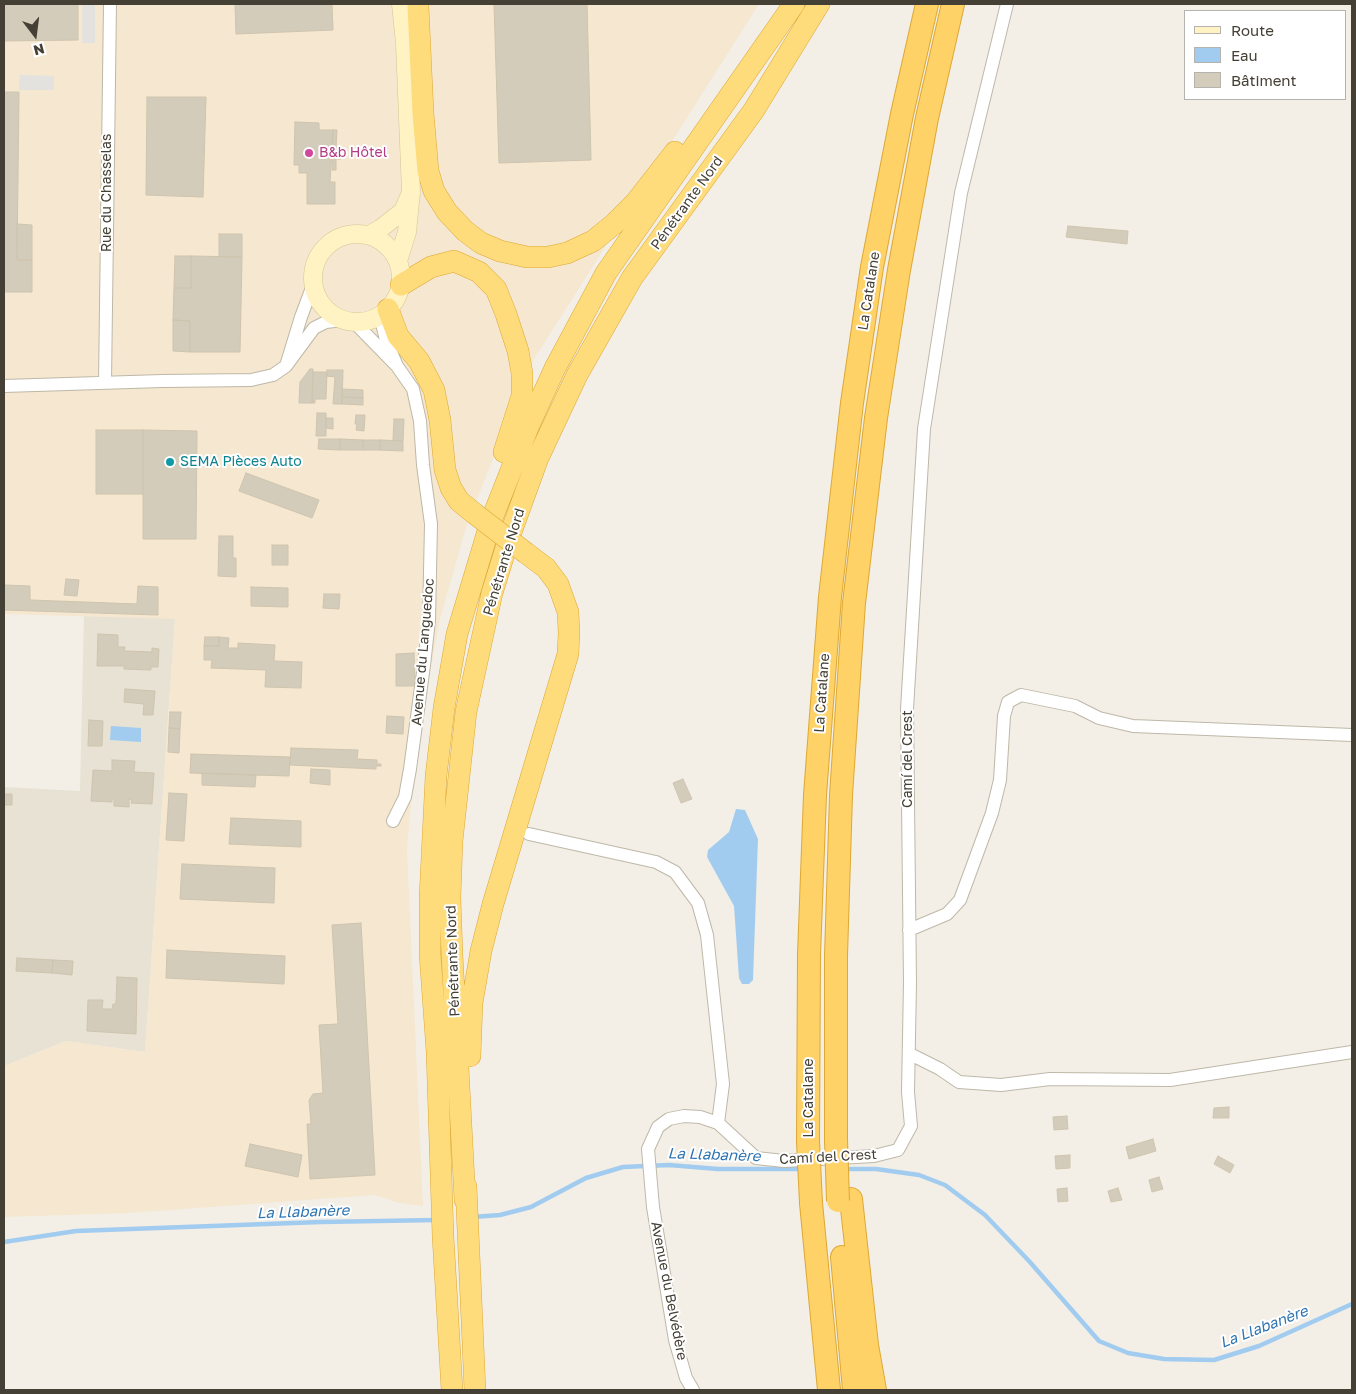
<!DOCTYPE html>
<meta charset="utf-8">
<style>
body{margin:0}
#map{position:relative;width:1356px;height:1394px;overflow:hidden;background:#f3efe6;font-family:"Golos Text",sans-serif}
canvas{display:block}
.frame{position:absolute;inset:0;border:5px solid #454035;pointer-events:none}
.legend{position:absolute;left:1184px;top:10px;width:162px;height:90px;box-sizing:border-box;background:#fff;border:1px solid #b5b3ae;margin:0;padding:6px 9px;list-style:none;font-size:15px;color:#454035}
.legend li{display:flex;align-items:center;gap:10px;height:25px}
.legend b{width:25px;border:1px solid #b5b3ae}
.north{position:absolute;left:10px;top:10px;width:50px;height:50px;-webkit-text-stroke:4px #fff;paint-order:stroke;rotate:165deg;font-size:14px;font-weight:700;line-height:20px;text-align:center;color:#454035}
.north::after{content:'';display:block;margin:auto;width:18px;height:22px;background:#454035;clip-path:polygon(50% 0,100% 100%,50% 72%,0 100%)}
</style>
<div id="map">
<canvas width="1356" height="1394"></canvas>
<div class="frame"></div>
<ul class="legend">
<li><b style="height:6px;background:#fff3c4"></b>Route</li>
<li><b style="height:14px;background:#a1ccf0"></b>Eau</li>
<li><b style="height:14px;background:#d4ccbb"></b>Bâtiment</li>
</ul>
<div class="north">N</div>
</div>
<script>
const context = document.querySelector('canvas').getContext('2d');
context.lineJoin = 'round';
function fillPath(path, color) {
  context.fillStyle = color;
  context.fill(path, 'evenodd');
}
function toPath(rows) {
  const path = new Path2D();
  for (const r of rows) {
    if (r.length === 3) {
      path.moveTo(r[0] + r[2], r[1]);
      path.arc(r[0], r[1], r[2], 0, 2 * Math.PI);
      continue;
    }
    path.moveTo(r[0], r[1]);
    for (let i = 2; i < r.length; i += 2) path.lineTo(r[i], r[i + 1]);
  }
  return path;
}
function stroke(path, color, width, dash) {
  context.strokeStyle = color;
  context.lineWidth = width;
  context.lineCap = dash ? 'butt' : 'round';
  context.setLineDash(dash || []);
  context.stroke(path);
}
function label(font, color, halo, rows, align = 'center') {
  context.font = font + ' "Golos Text",sans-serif';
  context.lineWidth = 4;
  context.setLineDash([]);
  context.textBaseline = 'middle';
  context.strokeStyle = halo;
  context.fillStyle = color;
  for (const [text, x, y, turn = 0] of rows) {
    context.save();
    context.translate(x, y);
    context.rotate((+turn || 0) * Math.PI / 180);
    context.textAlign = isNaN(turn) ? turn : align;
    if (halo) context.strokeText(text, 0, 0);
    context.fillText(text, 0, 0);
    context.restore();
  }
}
const residential = toPath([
 [84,616,175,618,145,1052,66,1041,4,1066,4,787,80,791]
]);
const commercial = toPath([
 [4,4,759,4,531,364,467,524,440,619,416,746,407,850,423,1206,399,1203,375,1195,129,1213,4,1217,4,1066,66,1041,145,1052,175,619,4,614]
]);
const parking = toPath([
 [95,4,95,43,82,43,82,5],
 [20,75,54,76,54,90,19,90]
]);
const water = toPath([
 [111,726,141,728,141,742,110,740],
 [736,809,745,810,758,839,753,980,749,984,742,984,739,978,734,906,707,857,708,850,729,832]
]);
const stream = toPath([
 [843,1169,876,1169,919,1175,945,1185,985,1215,1029,1261,1099,1341,1128,1353,1164,1359,1214,1360,1259,1346,1352,1304],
 [473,1217,500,1215,531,1207,586,1178,623,1167,669,1165,718,1169,803,1169],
 [4,1242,76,1231,321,1222,436,1220]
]);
const building = toPath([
 [4,4,78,4,78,40,4,41,4,4],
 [235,4,332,4,333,30,236,34,235,4],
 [494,4,587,4,591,160,499,163,494,4],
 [4,92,19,92,17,260,32,260,32,292,4,292,4,92],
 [147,97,206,97,203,197,146,195,147,97],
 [295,122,319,123,319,130,333,130,330,182,335,182,335,204,307,204,307,173,299,173,299,165,294,165,295,122],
 [333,130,337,130,336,148,341,148,341,159,336,159,336,170,332,170,333,130],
 [17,224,32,225,32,260,17,260,17,224],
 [1068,226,1128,231,1127,244,1066,237,1068,226],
 [219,234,242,234,242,257,219,257,219,234],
 [175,256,191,256,191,288,174,288,175,256],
 [191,256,242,257,240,352,190,352,190,321,173,320,174,288,191,288,191,256],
 [173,320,190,321,190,352,173,351,173,320],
 [310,369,313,369,312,403,299,403,300,382,310,369],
 [327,370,343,370,342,404,333,404,335,377,327,376,327,370],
 [313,372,327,372,326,399,315,399,315,403,312,403,313,372],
 [342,389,363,390,363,398,342,397,342,389],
 [342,397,363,398,363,405,342,404,342,397],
 [317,413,326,413,326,436,316,436,317,413],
 [356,415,365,415,364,431,356,430,357,424,355,424,356,415],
 [326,418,333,418,333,429,326,428,326,418],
 [394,419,404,419,403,441,393,440,394,419],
 [96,430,143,430,143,494,96,494,96,430],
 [143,430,197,431,196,539,143,539,143,430],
 [319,439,340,439,340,450,318,449,319,439],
 [340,439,363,440,363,450,340,450,340,439],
 [363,440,380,440,380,450,363,450,363,440],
 [380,440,403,441,403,451,380,450,380,440],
 [246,473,319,500,312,518,239,491,246,473],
 [219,536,233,536,233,558,236,558,236,577,218,576,219,536],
 [272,545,288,545,288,565,272,565,272,545],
 [66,579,79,580,77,596,64,595,66,579],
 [4,585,30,586,30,600,137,604,138,586,158,587,158,615,4,610,4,585],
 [251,587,288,588,288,607,251,606,251,587],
 [324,594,340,594,339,609,323,608,324,594],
 [98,634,118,635,118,647,125,647,124,651,152,652,152,648,159,649,158,667,151,667,151,670,124,669,124,666,97,666,98,634],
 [205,637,219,637,219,646,204,646,205,637],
 [219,637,229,638,228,648,238,648,238,643,275,645,274,661,302,662,301,688,265,687,266,670,211,668,212,660,204,660,204,646,219,646,219,637],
 [414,653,415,686,396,686,396,654,414,653],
 [125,689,155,691,153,715,143,715,144,704,124,702,125,689],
 [170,712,181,712,180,729,169,728,170,712],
 [387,716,404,717,403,734,386,733,387,716],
 [89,720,103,721,102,746,88,746,89,720],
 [169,728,180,729,179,753,168,752,169,728],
 [291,748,358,750,357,759,377,760,377,764,381,764,381,766,376,766,376,769,290,765,291,748],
 [191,754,290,757,289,776,190,773,191,754],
 [112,760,135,761,134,772,154,773,152,804,131,803,132,800,129,799,129,807,114,806,114,799,112,798,112,802,91,801,93,770,112,771,112,760],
 [311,769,330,770,330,785,310,783,311,769],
 [202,773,256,775,255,787,202,785,202,773],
 [683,779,692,799,681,803,673,783,683,779],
 [169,793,187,794,184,841,166,840,169,793],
 [4,794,12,794,12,805,4,805,4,794],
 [231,818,301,821,301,847,229,844,231,818],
 [182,864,275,868,274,903,180,899,182,864],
 [361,923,375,1175,310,1179,307,1124,311,1124,309,1100,313,1094,323,1093,319,1025,338,1024,332,925,361,923],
 [167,950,285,956,284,984,166,978,167,950],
 [17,958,53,960,52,973,16,971,17,958],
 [53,960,73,961,72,975,52,973,53,960],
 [117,977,137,978,136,1034,87,1031,88,1000,103,1000,102,1009,112,1009,113,1004,116,1004,117,977],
 [1229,1107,1229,1118,1213,1118,1214,1108,1229,1107],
 [1067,1116,1068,1129,1054,1130,1053,1117,1067,1116],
 [1153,1139,1156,1151,1129,1159,1126,1147,1153,1139],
 [250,1144,302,1155,298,1177,245,1166,250,1144],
 [1070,1155,1070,1168,1056,1169,1055,1156,1070,1155],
 [1218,1156,1234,1165,1230,1173,1214,1164,1218,1156],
 [1159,1177,1163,1189,1152,1192,1149,1180,1159,1177],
 [1067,1188,1068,1201,1058,1202,1057,1189,1067,1188],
 [1118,1188,1122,1200,1111,1202,1108,1191,1118,1188]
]);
const minor = toPath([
 [313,285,301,317,286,366,314,328,326,322,343,320],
 [354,322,397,366,386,340,380,316],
 [105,382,110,4],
 [4,386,162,381,251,380,273,375,286,366],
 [393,821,405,797,410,769,424,665,429,620,431,524,423,465,420,421,413,389,397,366],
 [529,834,656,862,675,872,698,903,707,935,723,1084,718,1123],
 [909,930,947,914,960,900,992,813,1000,780,1004,716,1008,702,1021,695,1075,706,1099,718,1133,726,1352,735],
 [910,1054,940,1069,959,1082,1001,1085,1050,1079,1170,1080,1352,1052],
 [693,1390,686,1378,675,1340,653,1207,648,1149,658,1127,669,1119,684,1116,700,1117,718,1123,756,1158,784,1161,874,1156,898,1150,911,1126,908,1092,910,983,907,709,924,429,961,193,1007,4]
]);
const secondary = toPath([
 [357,278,44],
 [369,235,380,229,403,211,409,197],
 [398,261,407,232,411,192,405,43,401,4]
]);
const trunk = toPath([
 [418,6,423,113,428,171,434,191,447,212,465,231,481,243,500,251,527,257,548,257,567,253,593,241,614,224,636,202,675,152],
 [401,285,431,267,454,261,479,272,496,289,506,314,518,351,522,373,522,396,504,452],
 [388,309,398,336,419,361,434,390,440,420,445,470,451,488,459,501,475,514],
 [470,1056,472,1003,481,951,493,904,568,654,569,633,568,612,558,584,546,568,526,553],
 [466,1186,475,1390],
 [465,1200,452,954,450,898,452,841,466,712,492,593,510,535,538,458,577,375,632,278,754,110,819,4],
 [452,1390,443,1236,437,1052,430,954,430,897,436,776,444,708,457,634,491,521,529,425,555,368,606,273,794,4]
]);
const motorway = toPath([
 [836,1139,836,956,841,795,854,603,876,418,899,270,927,118,953,4],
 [808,1141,809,955,815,795,830,597,852,403,872,267,902,114,927,4],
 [851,1199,867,1345,875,1390],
 [811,1203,829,1390],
 [842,1257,854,1390]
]);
const trunkBridge = toPath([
 [475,514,526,553]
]);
const motorwayBridge = toPath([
 [836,1139,838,1201],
 [808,1141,811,1203]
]);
const markers = [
 [309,153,5,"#d1479c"],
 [170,462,5,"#0f9aa8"]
];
const hotelNames = [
 ["B&b Hôtel",319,153]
];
const streetNames = [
 ["Rue du Chasselas",107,193,-90],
 ["Pénétrante Nord",687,203,-54],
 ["La Catalane",869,291,-81],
 ["Pénétrante Nord",504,562,-73],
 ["Avenue du Languedoc",423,652,-85],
 ["La Catalane",822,693,-86],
 ["Camí del Crest",908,759,-90],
 ["Pénétrante Nord",453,961,-92],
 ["La Catalane",809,1098,-90],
 ["Camí del Crest",828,1157,-3],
 ["Avenue du Belvédère",669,1291,79]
];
const cultureNames = [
 ["SEMA Pièces Auto",180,462]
];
const waterNames = [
 ["La Llabanère",714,1155,2],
 ["La Llabanère",303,1212,-2],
 ["La Llabanère",1264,1327,-21]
];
fillPath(residential, '#e7e2d4');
fillPath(commercial, '#f5e7d0');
fillPath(parking, '#e4e2de');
fillPath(water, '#a1ccf0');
stroke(stream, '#a1ccf0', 4.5);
fillPath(building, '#d4ccbb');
stroke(building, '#cfc4ae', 1);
stroke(minor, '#beb8a8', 14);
stroke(secondary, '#d3c595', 19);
stroke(trunk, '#dda835', 22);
stroke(motorway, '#dda835', 24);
stroke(minor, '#fff', 12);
stroke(secondary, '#fff3c4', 18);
stroke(trunk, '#fedc7c', 21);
stroke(motorway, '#fed266', 22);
stroke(trunkBridge, '#dda835', 22, []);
stroke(motorwayBridge, '#dda835', 24, []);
stroke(trunkBridge, '#fedc7c', 21);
stroke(motorwayBridge, '#fed266', 22);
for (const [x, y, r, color] of markers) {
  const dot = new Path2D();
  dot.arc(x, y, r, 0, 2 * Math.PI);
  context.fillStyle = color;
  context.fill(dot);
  stroke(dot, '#fff', 2);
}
label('14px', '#b23c85', '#fff', hotelNames, 'left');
label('14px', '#454035', '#fff', streetNames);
label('14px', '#0d838f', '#fff', cultureNames, 'left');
label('italic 15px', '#2e74b1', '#fff', waterNames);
</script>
